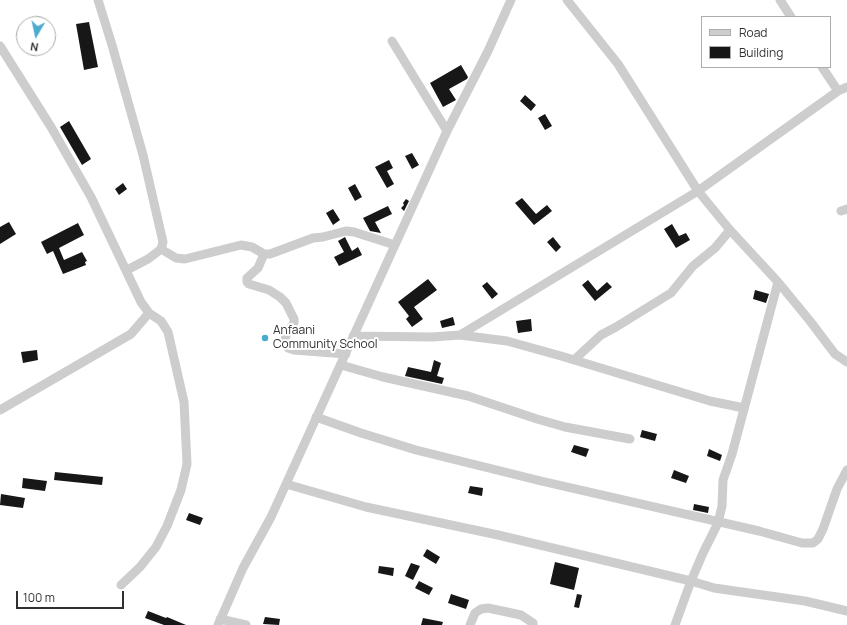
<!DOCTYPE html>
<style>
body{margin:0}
#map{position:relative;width:847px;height:625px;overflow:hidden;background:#fff;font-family:Manrope,sans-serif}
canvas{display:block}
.legend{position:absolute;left:701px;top:16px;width:130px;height:52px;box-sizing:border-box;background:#fff;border:1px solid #acacac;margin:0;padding:5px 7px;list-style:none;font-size:12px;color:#303030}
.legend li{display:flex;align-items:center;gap:8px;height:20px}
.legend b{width:20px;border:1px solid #acacac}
.north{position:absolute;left:16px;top:16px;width:40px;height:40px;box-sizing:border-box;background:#fff;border:1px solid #acacac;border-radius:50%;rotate:189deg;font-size:11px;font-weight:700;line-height:16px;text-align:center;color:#303030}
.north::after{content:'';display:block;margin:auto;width:14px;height:18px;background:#4aabd0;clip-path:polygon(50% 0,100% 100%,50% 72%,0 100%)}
.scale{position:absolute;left:16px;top:591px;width:108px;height:18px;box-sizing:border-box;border:2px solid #303030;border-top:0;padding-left:5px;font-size:12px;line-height:14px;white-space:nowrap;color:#303030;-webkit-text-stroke:3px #fff;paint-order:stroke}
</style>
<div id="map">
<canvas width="847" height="625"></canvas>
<ul class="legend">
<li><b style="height:5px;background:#cdcdcd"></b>Road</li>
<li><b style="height:11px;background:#171717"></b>Building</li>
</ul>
<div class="north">N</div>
<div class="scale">100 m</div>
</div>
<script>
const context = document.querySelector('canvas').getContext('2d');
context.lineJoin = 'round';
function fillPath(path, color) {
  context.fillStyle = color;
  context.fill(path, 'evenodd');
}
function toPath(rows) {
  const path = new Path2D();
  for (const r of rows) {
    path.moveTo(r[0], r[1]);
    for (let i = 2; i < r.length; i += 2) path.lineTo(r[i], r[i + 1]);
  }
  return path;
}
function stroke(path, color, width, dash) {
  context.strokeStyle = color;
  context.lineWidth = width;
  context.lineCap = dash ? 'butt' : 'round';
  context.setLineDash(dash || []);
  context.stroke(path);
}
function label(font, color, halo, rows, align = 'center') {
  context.font = font + ' Manrope,sans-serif';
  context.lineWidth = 4;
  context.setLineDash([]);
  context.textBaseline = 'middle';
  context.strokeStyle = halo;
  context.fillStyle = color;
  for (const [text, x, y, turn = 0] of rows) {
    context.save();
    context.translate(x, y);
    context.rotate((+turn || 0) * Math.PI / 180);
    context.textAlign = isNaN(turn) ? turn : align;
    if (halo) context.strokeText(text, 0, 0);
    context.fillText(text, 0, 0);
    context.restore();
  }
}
const building = toPath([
 [89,22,98,67,84,70,76,24],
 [461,65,468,77,467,79,449,89,456,100,443,107,430,83],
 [525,95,536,105,531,111,520,101],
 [545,114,552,126,545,130,538,118],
 [69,121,91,159,82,165,60,127],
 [412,153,419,165,412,169,405,156],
 [389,160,393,168,387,171,394,184,387,188,375,167],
 [123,183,127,189,119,195,115,189],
 [355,184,362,197,355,201,348,188],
 [522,198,536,214,547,205,552,211,534,225,515,203],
 [406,199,409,201,404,211,401,208,404,205,403,203],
 [388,206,392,214,375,222,381,233,370,231,363,218],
 [333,209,340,220,333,225,326,213],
 [9,222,16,234,0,244,0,227],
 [78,223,84,235,59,248,64,260,82,252,87,261,85,262,86,265,63,274,53,251,47,254,41,242],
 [672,224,679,236,686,233,690,240,676,248,664,229],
 [345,237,352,251,358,247,362,255,339,266,334,257,344,252,338,241],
 [553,237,561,247,556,252,547,242],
 [428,279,437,290,414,307,423,319,412,327,406,319,409,316,398,302],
 [588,280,597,291,607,282,612,287,595,301,582,285],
 [487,282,498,294,492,299,482,286],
 [755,290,769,294,766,303,753,299],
 [453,317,455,325,442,328,440,321],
 [531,319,532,331,518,333,516,321],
 [37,350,38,360,23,363,21,352],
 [434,360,441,363,437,376,444,378,442,384,405,376,408,367,431,372],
 [642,430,657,434,655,441,640,437],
 [574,445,589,449,586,457,571,452],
 [709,449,722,455,720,461,707,456],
 [674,470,689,476,686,483,671,478],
 [55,472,103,477,102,485,54,480],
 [23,478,47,481,45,491,22,488],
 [470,486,483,488,482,496,468,493],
 [1,494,25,498,23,508,0,505],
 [694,504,709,507,708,513,693,510],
 [189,513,203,518,200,525,186,520],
 [427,549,440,557,436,564,423,556],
 [555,562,579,568,574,590,550,584],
 [411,563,420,566,413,580,405,576],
 [379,566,394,568,393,576,378,573],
 [419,581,433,588,429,595,415,588],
 [451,594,469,600,466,609,448,603],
 [577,594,582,595,579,608,574,607],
 [148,611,166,618,167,617,186,625,164,625,145,618],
 [265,617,280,619,279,625,263,624],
 [423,618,443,622,442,625,421,625]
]);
const minor = toPath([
 [98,0,112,45,143,155,163,242,161,249,156,253,148,259,127,270],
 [567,0,618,64,698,191,730,230,778,282,810,321,835,354,847,362],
 [780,0,791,17],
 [392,41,447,131],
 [0,46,51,127,91,197,141,302,149,313,131,334,0,410],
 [822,67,838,91],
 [841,211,847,209],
 [161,249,176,258,185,259,241,245,252,247,264,254,270,254,313,238,323,237,346,231,354,232,395,245],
 [264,254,258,268,247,278,247,282,249,284,269,290,280,297,286,303,294,319,294,323,286,335,285,341,288,348,294,350,346,354],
 [460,335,698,191,838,91,847,87],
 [353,336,432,337,460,335,507,341,561,356,710,401,744,408],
 [574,360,601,335,616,327,671,293,693,266,715,248,730,230],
 [341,365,383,377,468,396,537,419,565,427,630,439],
 [316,417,361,433,416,450,541,481,759,531,802,543,813,543,818,539,823,529,837,489,847,470],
 [286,484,366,507,498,535,691,581,714,588,805,601,847,611],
 [121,585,140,567,156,547,167,526,181,490,187,464,184,402,168,332,161,321,149,313],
 [220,619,246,625],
 [218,625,243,568,271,517,447,131,488,51,511,0],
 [470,625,475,613,481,609,488,608,521,615,533,623,533,625],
 [675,625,691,581,703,553,718,523,722,506,723,480,732,454,778,282]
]);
const markers = [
 [265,338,4,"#4aabd0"]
];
const poiNames = [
 ["Anfaani",273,331],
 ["Community School",273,345]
];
fillPath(building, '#171717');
stroke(minor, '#cdcdcd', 9);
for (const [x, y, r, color] of markers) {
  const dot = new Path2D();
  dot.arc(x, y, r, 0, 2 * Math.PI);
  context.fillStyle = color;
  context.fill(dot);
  stroke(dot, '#fff', 1.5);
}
label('12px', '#303030', '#fff', poiNames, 'left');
</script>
